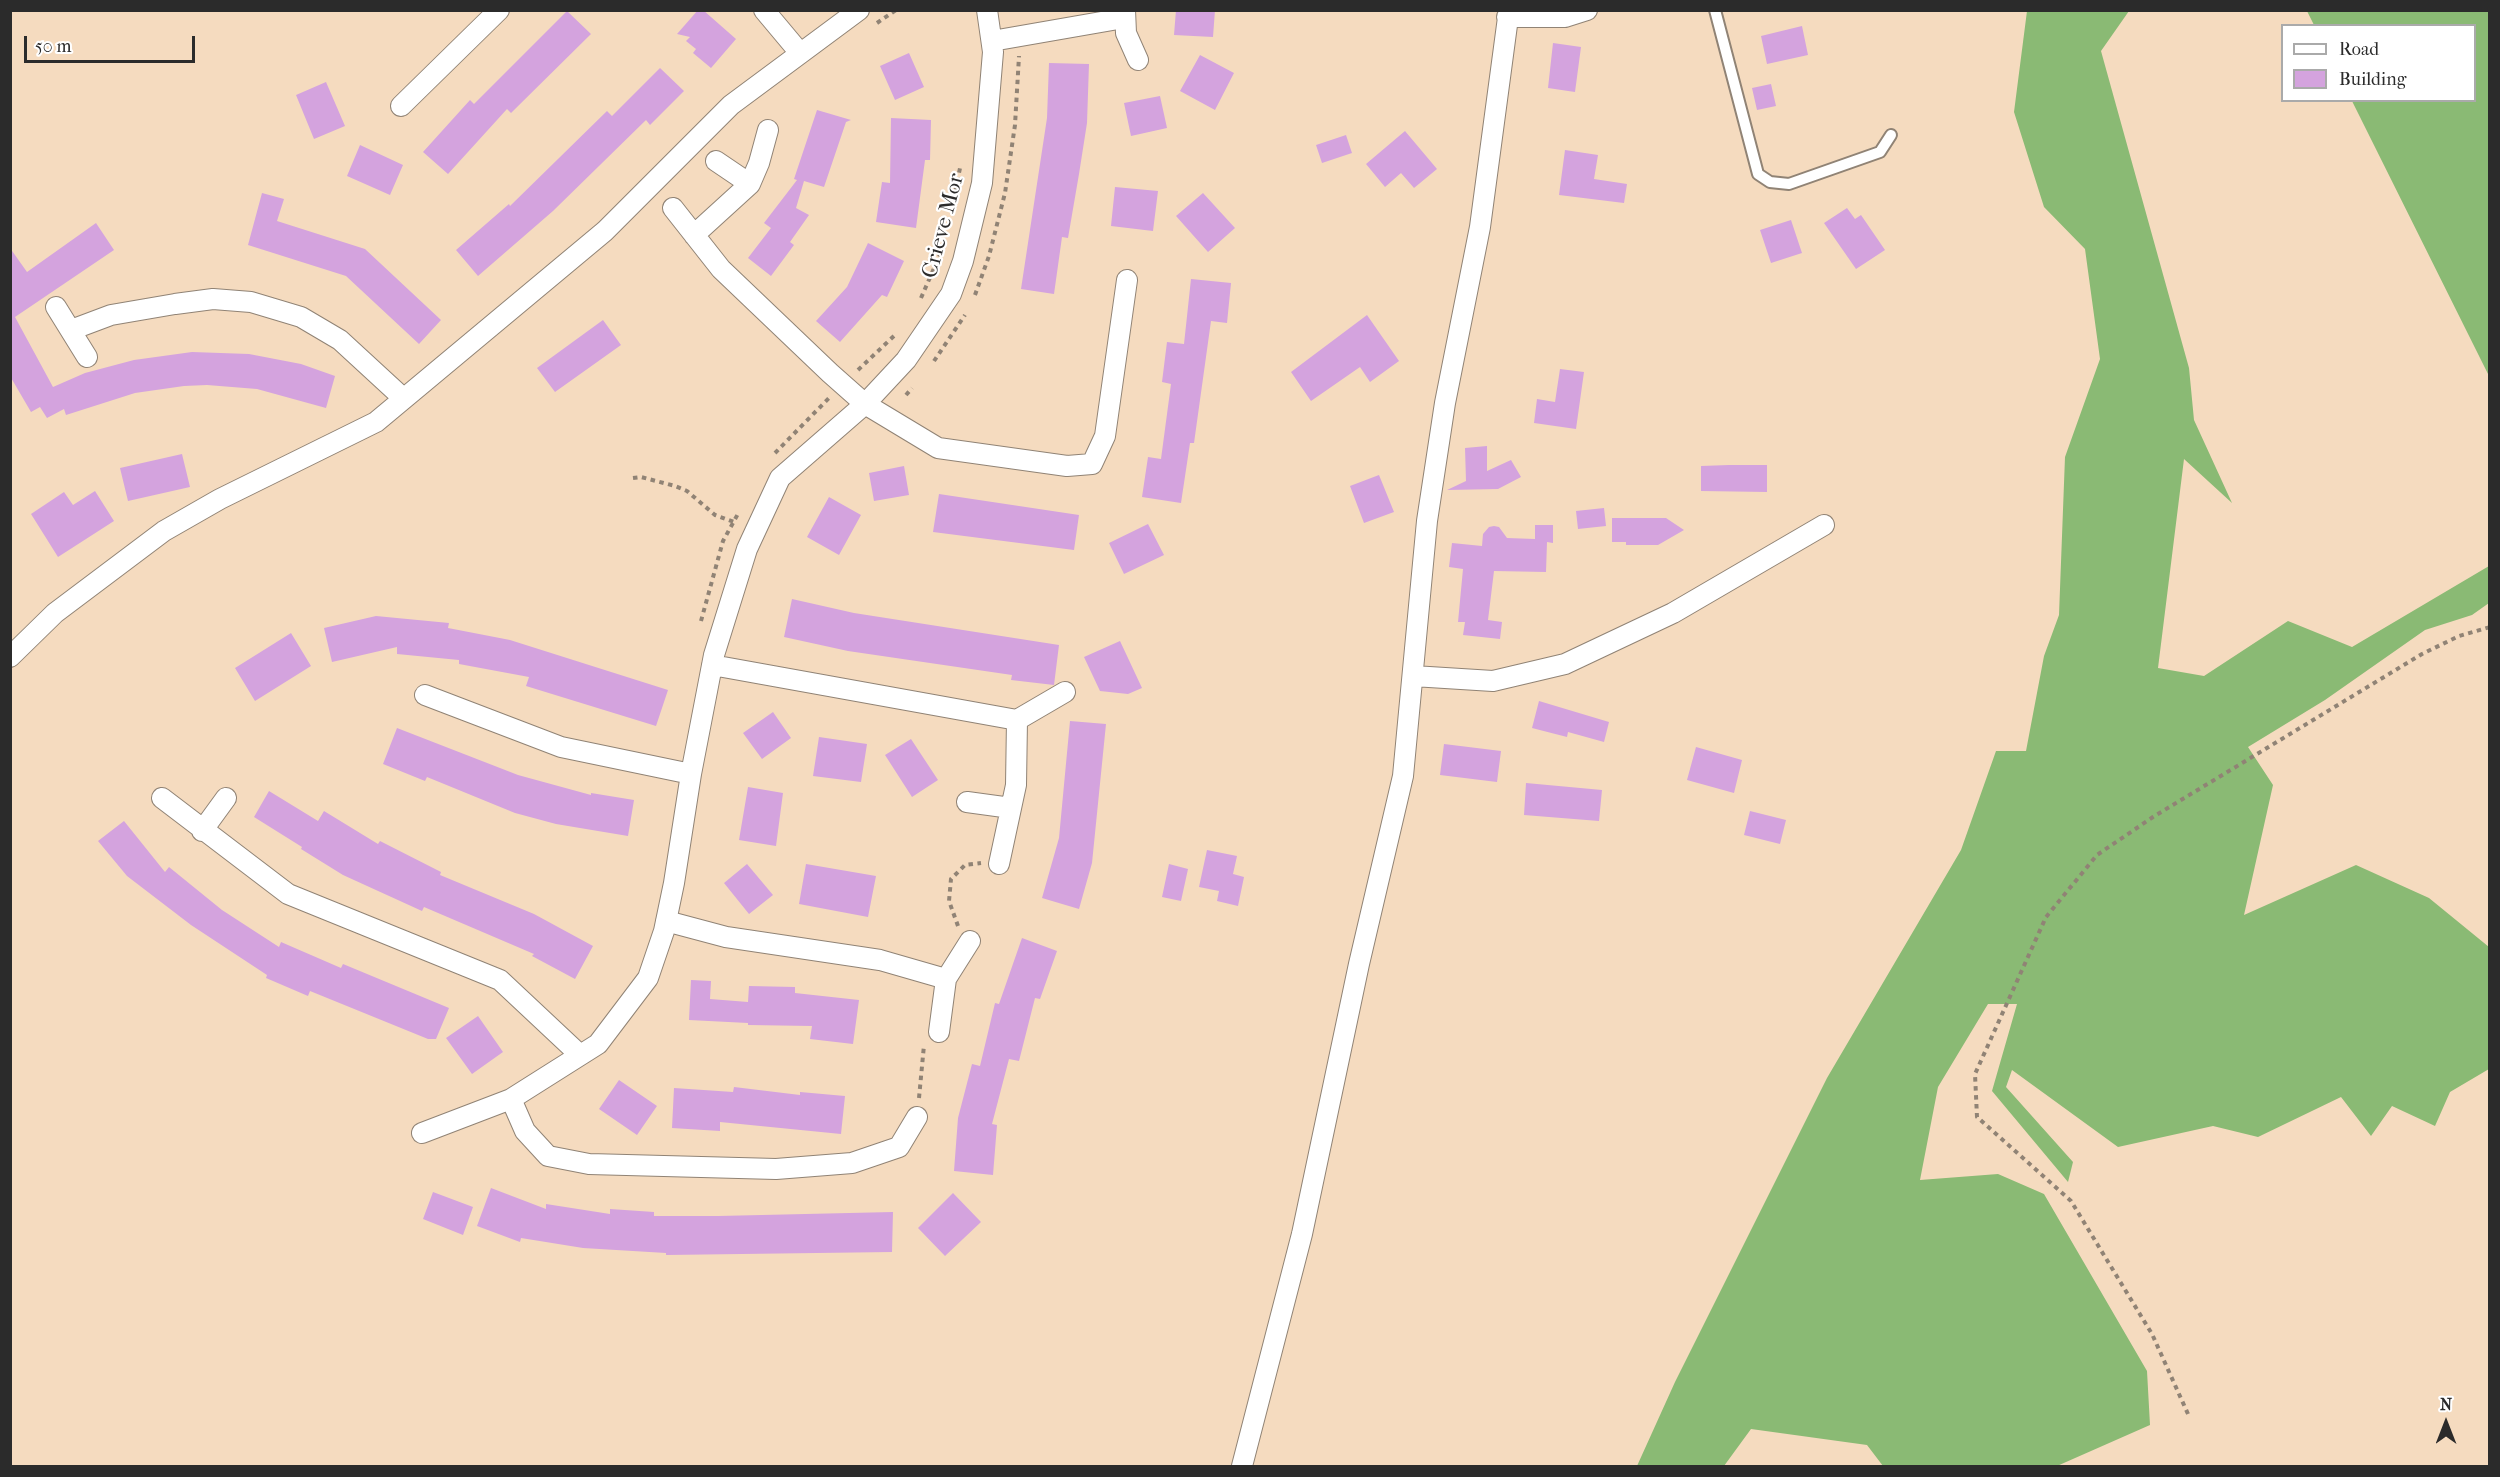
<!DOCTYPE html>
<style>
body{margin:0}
#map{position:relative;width:2500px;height:1477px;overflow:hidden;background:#f5dbbf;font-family:"IM FELL French Canon",serif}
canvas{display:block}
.frame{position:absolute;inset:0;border:12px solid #2b2b2b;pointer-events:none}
.legend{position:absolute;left:2281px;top:24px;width:195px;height:78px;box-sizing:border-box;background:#fff;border:2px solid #aaa;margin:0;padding:8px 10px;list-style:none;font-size:18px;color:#2b2b2b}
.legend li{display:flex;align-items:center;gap:12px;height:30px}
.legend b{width:30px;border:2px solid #aaa}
.north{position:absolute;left:2416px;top:1393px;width:60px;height:60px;-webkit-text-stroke:4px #fff;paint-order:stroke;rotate:0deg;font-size:16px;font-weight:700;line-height:24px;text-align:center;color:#2b2b2b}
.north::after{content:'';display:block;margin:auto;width:21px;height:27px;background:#2b2b2b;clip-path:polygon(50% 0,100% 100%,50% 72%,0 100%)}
.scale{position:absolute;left:24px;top:36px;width:171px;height:27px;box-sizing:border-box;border:3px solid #2b2b2b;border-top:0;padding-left:8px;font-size:18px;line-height:21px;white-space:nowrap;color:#2b2b2b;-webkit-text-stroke:4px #fff;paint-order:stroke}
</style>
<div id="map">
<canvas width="2500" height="1477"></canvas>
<div class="frame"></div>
<ul class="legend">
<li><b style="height:8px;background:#fff"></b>Road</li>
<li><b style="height:16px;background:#d4a3de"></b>Building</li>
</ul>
<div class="north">N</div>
<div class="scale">50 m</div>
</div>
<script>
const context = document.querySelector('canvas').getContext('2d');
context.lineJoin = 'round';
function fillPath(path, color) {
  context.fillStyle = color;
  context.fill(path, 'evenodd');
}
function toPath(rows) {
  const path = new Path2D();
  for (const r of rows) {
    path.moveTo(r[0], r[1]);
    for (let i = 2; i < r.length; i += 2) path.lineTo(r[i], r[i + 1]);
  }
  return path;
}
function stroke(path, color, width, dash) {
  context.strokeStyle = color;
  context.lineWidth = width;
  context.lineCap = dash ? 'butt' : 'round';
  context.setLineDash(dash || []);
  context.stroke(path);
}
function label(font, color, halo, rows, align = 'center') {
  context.font = font + ' "IM FELL French Canon",serif';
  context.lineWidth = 4.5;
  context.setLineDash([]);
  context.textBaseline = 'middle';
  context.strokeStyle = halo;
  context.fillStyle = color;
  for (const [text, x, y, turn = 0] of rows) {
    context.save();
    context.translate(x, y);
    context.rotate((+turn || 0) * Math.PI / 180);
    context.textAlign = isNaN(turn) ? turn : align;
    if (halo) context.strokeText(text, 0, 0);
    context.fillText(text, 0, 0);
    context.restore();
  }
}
const forest = toPath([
 [2027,11,2129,11,2101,51,2189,368,2194,420,2232,503,2184,459,2158,668,2204,676,2288,621,2352,647,2489,566,2489,603,2472,615,2425,630,2325,700,2248,747,2273,785,2244,915,2356,865,2429,898,2489,947,2489,1069,2450,1092,2435,1126,2392,1106,2371,1136,2341,1097,2258,1137,2213,1126,2118,1147,2012,1070,2006,1087,2073,1162,2068,1182,1992,1091,2017,1004,1988,1004,1938,1087,1920,1180,1998,1174,2044,1194,2147,1371,2150,1425,2057,1466,1883,1466,1867,1445,1751,1429,1724,1466,1637,1466,1675,1382,1827,1078,1961,850,1996,751,2026,751,2044,656,2059,615,2065,457,2100,359,2085,249,2044,207,2014,112],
 [2307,11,2489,11,2489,376,2352,101,2474,100,2474,26,2314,25]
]);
const building = toPath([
 [698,10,703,10,736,39,711,68,693,53,696,49,686,41,690,37,677,34],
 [1176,10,1215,10,1213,37,1174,35],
 [567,11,591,34,511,113,507,109,448,174,423,152,470,100,474,104],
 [1802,26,1808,55,1767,64,1761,36],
 [1553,43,1581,47,1575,92,1548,88],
 [909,53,924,87,895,100,880,66],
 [1200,55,1234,73,1215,110,1180,91],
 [1049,63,1089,64,1087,123,1079,174,1068,238,1062,237,1054,294,1021,289,1047,118],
 [660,68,684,91,650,125,646,120,553,211,478,276,456,250,509,204,510,206,607,111,612,116],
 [326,82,345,126,314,139,296,95],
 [1771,84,1776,106,1757,110,1752,88],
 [1160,96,1167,128,1131,136,1124,103],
 [817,110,851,120,846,122,824,187,804,181,796,208,809,215,790,242,794,245,771,276,748,258,771,228,764,223,797,180,794,179],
 [891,118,931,120,930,160,925,160,916,228,876,222,882,182,890,183],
 [1405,131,1437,169,1414,188,1401,173,1385,187,1366,164],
 [1346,135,1352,153,1322,163,1316,145],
 [360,145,403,165,390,195,347,176],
 [1565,150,1598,155,1594,179,1627,184,1624,203,1559,195],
 [1115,187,1158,191,1153,231,1111,226],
 [262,193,284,199,277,221,365,249,441,320,419,344,346,276,248,245],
 [1203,193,1235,228,1208,252,1176,216],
 [1847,208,1855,219,1861,215,1885,250,1856,269,1824,223],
 [1791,220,1802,253,1771,263,1760,230],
 [96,223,114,250,15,317,53,387,85,373,134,360,192,352,249,354,301,364,335,376,326,408,257,389,207,385,184,386,135,393,66,415,64,409,47,418,40,407,31,412,10,376,10,248,27,272],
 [868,243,904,261,887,297,882,295,840,342,816,321,847,287],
 [1191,279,1231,283,1227,323,1211,321,1194,443,1190,443,1181,503,1142,497,1148,457,1161,459,1171,384,1162,382,1167,342,1184,344],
 [1367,315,1399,361,1370,382,1360,367,1311,401,1291,372],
 [603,320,621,345,555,392,537,368],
 [1560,369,1584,372,1576,429,1534,423,1537,399,1555,402],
 [1487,446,1487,471,1511,460,1521,477,1498,489,1447,490,1466,481,1465,448],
 [182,454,190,487,128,501,120,468],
 [1729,465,1767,465,1767,492,1701,491,1701,466],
 [904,466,909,495,874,501,869,473],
 [1379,475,1394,512,1364,523,1350,486],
 [95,491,114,521,58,557,31,514,64,492,73,505],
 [939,494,1079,515,1074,550,933,532],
 [829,497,861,515,839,555,807,537],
 [1604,508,1606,526,1578,529,1576,511],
 [1612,518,1666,518,1684,530,1658,545,1626,545,1626,542,1612,542],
 [1148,524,1164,555,1124,574,1109,543],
 [1535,525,1553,525,1553,543,1547,542,1546,572,1494,571,1488,620,1502,622,1500,639,1463,635,1465,622,1458,622,1463,569,1449,567,1452,543,1482,546,1483,534,1489,527,1494,526,1499,527,1507,538,1535,539],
 [792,599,854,613,1059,645,1054,685,1011,680,1012,675,848,651,784,637],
 [376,616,449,623,448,628,510,640,668,690,656,726,526,686,529,677,459,664,459,660,397,654,397,647,332,662,324,628],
 [291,633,311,666,255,701,235,668],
 [1120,641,1142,688,1128,694,1100,691,1084,657],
 [1539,701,1609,722,1604,742,1568,732,1567,737,1532,728],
 [773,712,791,738,762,759,743,733],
 [1070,721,1106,724,1092,863,1079,909,1042,898,1059,838],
 [397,728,518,775,591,795,591,793,634,800,628,836,556,824,515,813,427,777,425,781,383,764],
 [819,737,867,744,861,782,813,776],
 [911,739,938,780,912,797,885,755],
 [1444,744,1501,751,1497,782,1440,775],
 [1696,747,1742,760,1734,793,1687,780],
 [1526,783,1602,790,1599,821,1524,815],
 [748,787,783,793,776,846,739,840],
 [269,791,318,821,324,811,378,844,380,841,441,872,440,875,534,914,593,946,575,979,532,956,534,954,424,907,422,911,343,875,301,849,302,847,254,817],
 [1750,811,1786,820,1780,844,1744,835],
 [124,821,165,872,169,867,222,910,279,947,281,942,341,968,343,964,449,1008,436,1039,428,1039,310,991,308,996,266,978,267,975,191,925,127,876,98,841],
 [1207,850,1237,856,1233,874,1244,877,1238,906,1217,901,1219,891,1199,887],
 [747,864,773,895,749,914,724,883],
 [806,864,876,876,868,917,799,904],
 [1169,864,1188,869,1181,901,1162,897],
 [1022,938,1057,951,1040,999,1035,998,1019,1061,1009,1059,992,1124,997,1125,993,1175,954,1171,958,1118,972,1064,980,1066,995,1003,999,1004],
 [691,980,711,981,710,999,748,1002,749,986,795,987,795,993,859,1000,853,1044,810,1039,812,1026,748,1025,748,1023,689,1020],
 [478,1016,503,1052,472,1074,446,1038],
 [619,1080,657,1106,637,1135,599,1109],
 [734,1087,800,1095,800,1092,845,1096,841,1134,720,1122,720,1131,672,1128,674,1088,733,1092],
 [491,1188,546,1209,546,1204,610,1214,610,1209,654,1212,654,1216,718,1216,893,1212,892,1252,666,1255,666,1253,583,1248,521,1238,520,1242,477,1226],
 [433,1192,473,1207,463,1235,423,1219],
 [953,1193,981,1222,945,1256,918,1228]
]);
const path = toPath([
 [877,23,896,10],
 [952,208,960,168],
 [975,295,989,256,1005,193,1015,125,1019,56],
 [921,298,942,250],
 [934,361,965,315],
 [858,370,896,334],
 [906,395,912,388],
 [775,453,829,398],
 [633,478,641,477,675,486,687,491,715,515,734,522],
 [701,621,723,541,739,512],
 [958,926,949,901,951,879,965,865,981,863],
 [919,1098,924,1045],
 [2188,1414,2152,1334,2071,1201,1977,1117,1975,1074,2046,917,2097,855,2153,817,2422,654,2459,636,2490,627]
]);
const service = toPath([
 [1715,10,1758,174,1770,182,1789,184,1880,152,1891,135]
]);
const minor = toPath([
 [764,10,800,53],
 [1125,10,1126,33,1138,60],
 [1507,17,1565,17,1587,10],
 [992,41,1124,18],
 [401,106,499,10],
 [716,161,750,184],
 [673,208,721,269,830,373,865,404,938,448,1067,466,1092,464,1105,436,1127,280],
 [694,235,750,184,759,163,768,130],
 [56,307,87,357],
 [71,330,111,315,175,304,213,299,251,302,301,317,340,340,403,398],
 [10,657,55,613,164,531,220,499,376,422,605,231,731,105,859,10],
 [712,665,1017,720],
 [1413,676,1493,681,1565,664,1673,613,1824,525],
 [425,695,561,747,691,774],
 [162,798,288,894,500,980,580,1055],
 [967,802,1011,808],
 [202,831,226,798],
 [999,864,1016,785,1017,720,1065,692],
 [666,921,726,937,880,960,946,979],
 [939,1032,946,979,970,941],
 [511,1099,525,1131,548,1156,589,1164,776,1169,852,1163,899,1147,917,1117],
 [422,1133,511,1099,598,1044,648,978,664,931,674,883,691,774,714,655,747,549,780,478,865,404,906,360,951,294,963,261,982,183,993,52,987,10],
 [1242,1466,1302,1234,1359,964,1403,776,1427,521,1445,403,1480,227,1509,10]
]);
const streetNames = [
 ["Crieve Mor",944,226,-75]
];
fillPath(forest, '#8aba74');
fillPath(building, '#d4a3de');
stroke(service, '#908375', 14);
stroke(minor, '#908375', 22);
stroke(path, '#908375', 4, [4.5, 4.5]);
stroke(service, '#fff', 10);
stroke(minor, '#fff', 20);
label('22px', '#2b2b2b', '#fff', streetNames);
</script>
